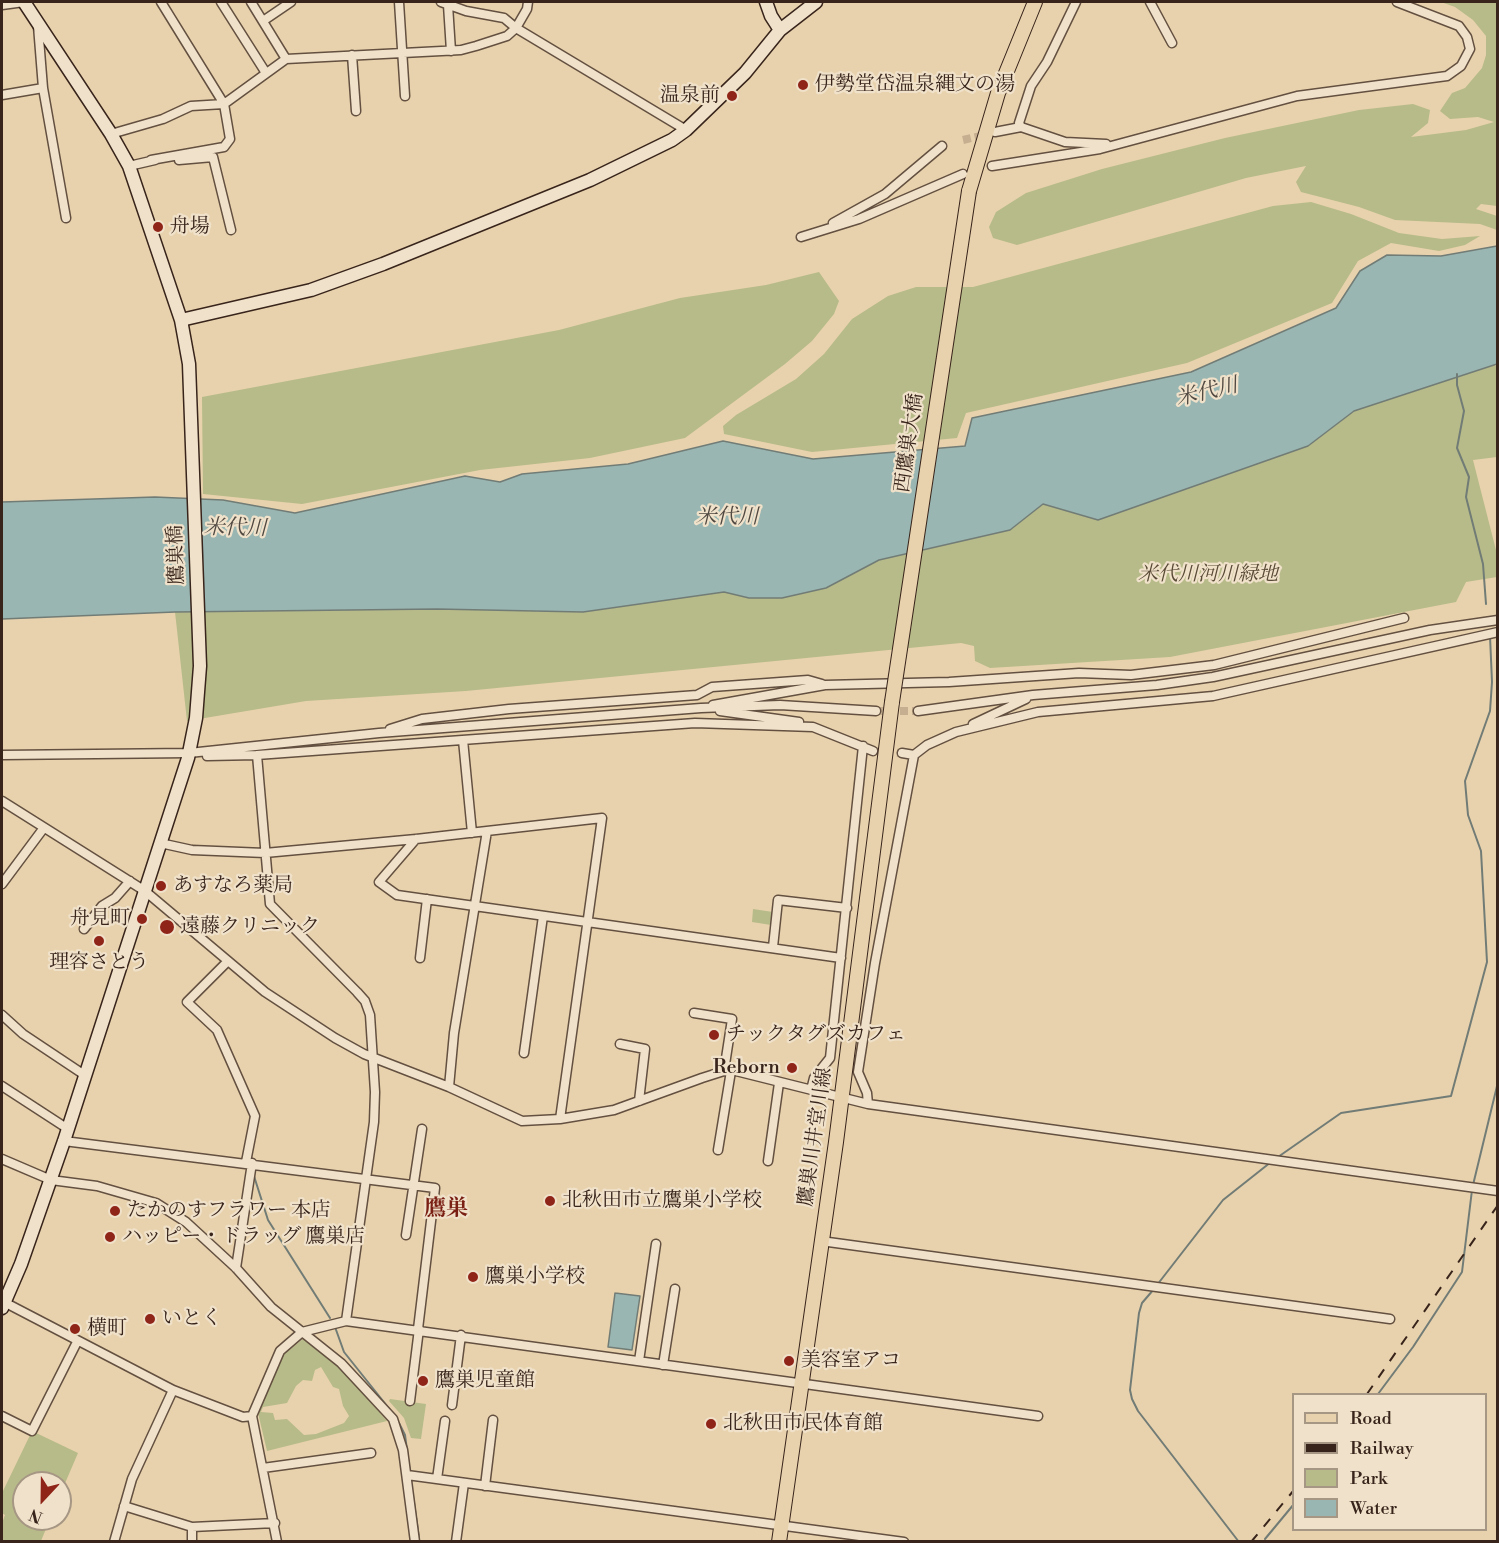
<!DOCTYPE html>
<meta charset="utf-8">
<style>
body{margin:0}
#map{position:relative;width:1499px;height:1543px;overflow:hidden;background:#e8d2ad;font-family:"Libre Bodoni",serif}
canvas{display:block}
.frame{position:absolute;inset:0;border:3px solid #38241b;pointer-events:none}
.legend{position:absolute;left:1292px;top:1393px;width:195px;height:138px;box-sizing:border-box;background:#f0e2ca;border:2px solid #a69684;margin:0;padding:8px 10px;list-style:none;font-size:18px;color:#38241b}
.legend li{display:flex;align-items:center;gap:12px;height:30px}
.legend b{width:30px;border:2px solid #a69684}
.north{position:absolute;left:12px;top:1471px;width:60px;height:60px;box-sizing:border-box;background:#f0e2ca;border:2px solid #a69684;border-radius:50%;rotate:202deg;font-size:16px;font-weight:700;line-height:24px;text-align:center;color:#38241b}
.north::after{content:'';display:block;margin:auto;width:21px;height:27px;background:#8f2418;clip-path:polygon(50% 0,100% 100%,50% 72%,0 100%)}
</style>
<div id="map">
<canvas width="1499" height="1543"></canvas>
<div class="frame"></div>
<ul class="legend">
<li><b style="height:8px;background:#e8d2ad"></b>Road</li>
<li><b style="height:8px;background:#38241b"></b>Railway</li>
<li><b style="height:16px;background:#b7bb89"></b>Park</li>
<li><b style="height:16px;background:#99b6b2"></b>Water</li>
</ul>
<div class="north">N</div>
</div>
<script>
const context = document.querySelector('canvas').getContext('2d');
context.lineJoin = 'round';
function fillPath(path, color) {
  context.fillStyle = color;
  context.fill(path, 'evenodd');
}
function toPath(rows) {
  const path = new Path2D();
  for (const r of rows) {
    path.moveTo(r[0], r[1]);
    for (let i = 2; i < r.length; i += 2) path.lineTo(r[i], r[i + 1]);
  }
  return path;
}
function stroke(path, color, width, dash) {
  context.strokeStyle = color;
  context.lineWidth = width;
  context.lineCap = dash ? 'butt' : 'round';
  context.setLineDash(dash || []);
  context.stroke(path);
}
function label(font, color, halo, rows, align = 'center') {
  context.font = font + ' "Libre Bodoni","Noto Serif JP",serif';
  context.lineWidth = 4.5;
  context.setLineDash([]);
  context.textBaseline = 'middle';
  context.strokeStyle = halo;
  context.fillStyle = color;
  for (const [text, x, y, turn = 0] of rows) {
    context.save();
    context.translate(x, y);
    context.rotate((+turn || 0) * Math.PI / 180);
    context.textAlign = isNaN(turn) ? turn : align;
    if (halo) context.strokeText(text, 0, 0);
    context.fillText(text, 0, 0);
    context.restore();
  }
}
const green = toPath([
 [1441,2,1497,2,1497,206,1481,204,1476,209,1497,216,1497,230,1480,224,1395,220,1359,207,1301,192,1296,182,1306,166,1246,178,1017,245,993,238,989,227,996,212,1026,193,1102,169,1225,138,1359,110,1413,104,1430,110,1428,123,1411,137,1466,130,1494,122,1478,117,1450,119,1440,111,1452,93,1465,88,1482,68,1486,55,1486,36,1473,20,1455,7],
 [1311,202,1351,214,1399,233,1442,239,1480,236,1465,245,1439,251,1391,243,1358,261,1332,303,1187,363,966,413,957,438,812,452,724,434,723,426,736,415,796,379,824,354,852,319,888,296,916,287,973,287,1273,206],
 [819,272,839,301,834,314,812,341,785,364,685,438,590,458,480,470,302,504,203,494,202,397,559,330,680,298,766,285],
 [1494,365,1497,366,1497,457,1473,460,1497,554,1497,577,1466,582,1456,602,1170,657,990,668,975,661,974,646,961,643,466,691,306,701,187,721,175,612,437,609,583,612,724,592,749,598,826,588,879,560,1010,530,1043,504,1098,520,1308,446,1354,411],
 [753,909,773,912,771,925,752,922],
 [304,1338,339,1365,387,1421,267,1451,258,1413,281,1357],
 [321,1367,333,1387,339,1389,343,1406,349,1416,344,1423,316,1434,304,1435,287,1419,275,1420,273,1413,261,1412,263,1407,287,1403,296,1386,303,1380,312,1381,315,1370],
 [390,1399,426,1404,421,1439,411,1438,404,1418,389,1401],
 [32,1431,78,1453,60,1495,60,1483,24,1483,24,1519,50,1519,41,1541,2,1541,2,1523,5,1515,2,1513,2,1493]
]);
const water = toPath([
 [1497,246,1497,364,1354,411,1308,446,1098,520,1043,504,1010,530,879,560,826,588,782,598,749,598,724,592,583,612,437,609,175,612,2,619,2,502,155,497,223,500,295,513,465,476,500,482,522,474,628,464,723,441,813,459,965,446,972,418,1191,372,1336,308,1360,271,1387,255,1441,256,1497,246],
 [615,1293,640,1296,632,1350,608,1347,615,1293]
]);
const stream = toPath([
 [1457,374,1457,385,1464,411,1457,448,1469,477,1466,497,1483,564,1486,604],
 [1278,1157,1341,1113,1451,1096,1487,962,1481,851,1468,815,1465,781,1490,711,1492,682,1490,636],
 [253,1173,268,1220,330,1318],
 [1473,1185,1498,1082],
 [1157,1285,1223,1200,1271,1162],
 [1154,1289,1142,1303,1139,1313,1130,1390,1132,1399,1138,1411,1239,1542],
 [335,1327,344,1352,395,1416],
 [1378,1394,1413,1347,1462,1272,1472,1190],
 [399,1423,405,1435,410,1473],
 [413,1496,419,1538],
 [1265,1539,1294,1504]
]);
const streetTunnel = toPath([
 [963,140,989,134],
 [876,711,918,711],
 [873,751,902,753]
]);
const street = toPath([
 [221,2,266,73],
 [251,2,286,59],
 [399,2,405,96],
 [441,2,466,11,504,18,516,28,686,130],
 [1076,2,1047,62,1031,86,1019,123,1021,127,1065,142,1106,144],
 [1150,2,1172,43],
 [2,5,24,2],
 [448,5,451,51],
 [263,21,291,2],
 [38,26,43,88,66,218],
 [352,55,356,111],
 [2,95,43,88],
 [995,132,1021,127],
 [111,134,163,119,191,106,224,104,286,59,461,50,476,46,507,36,516,28,527,9,528,2],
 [151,160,224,147,230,139,224,104,161,2],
 [179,160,213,157,231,230],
 [129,166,155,160],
 [992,166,1100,149,1297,96,1447,76,1461,66,1470,49,1467,37,1459,26,1397,2],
 [833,223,885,194,942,146],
 [801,237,859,219,963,174],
 [713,705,825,685,949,682,1079,673,1131,675,1214,665,1404,618],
 [720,711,799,722],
 [918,711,1033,695,1157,685,1213,677,1430,630,1498,620],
 [973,724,1026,699],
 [390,729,422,719,509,709,697,695,712,687,808,680,822,684],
 [463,740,472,833],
 [902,753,914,755],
 [2,755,189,753,379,733,701,708,780,705,876,711],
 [257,755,270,904,357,992,365,1001,370,1015,375,1092,374,1122,346,1321],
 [207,756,257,755,695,723,813,727,873,751],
 [2,801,145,891,265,992,335,1038,364,1054,449,1087,522,1121,560,1119,614,1110,702,1078,724,1071,736,1071,868,1104,1498,1191],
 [416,839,379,882,397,895,841,958],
 [160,843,192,850,265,853,416,839,602,818,560,1119],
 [2,884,43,829],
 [84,929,102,906,115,898,130,881],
 [773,947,778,900,847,908],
 [420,958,427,899],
 [228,961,187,1002,217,1030,255,1116,246,1162],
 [694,1013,732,1019,724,1071],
 [2,1015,23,1034,86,1076],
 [620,1044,645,1049,639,1101],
 [524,1053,543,916],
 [2,1086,68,1129],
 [449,1087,454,1033,487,831],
 [811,1090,814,1078,830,1058,863,746],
 [868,1104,867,1093,858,1072,875,963,914,755,927,745,956,732,1038,712,1213,696,1498,632],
 [64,1141,435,1188,418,1329],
 [718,1150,731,1071],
 [2,1159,51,1180,97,1186,156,1203,186,1222,236,1268,271,1307,341,1363,393,1419,403,1450,415,1542],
 [768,1161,779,1083],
 [406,1235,422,1129],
 [821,1241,1390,1319],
 [236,1268,252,1163],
 [2,1301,173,1390,243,1417,252,1416],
 [639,1361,656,1244],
 [663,1365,675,1289],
 [410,1401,419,1329],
 [452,1405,461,1335],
 [2,1416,32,1431,77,1342],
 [263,1468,371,1453],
 [407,1475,904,1542],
 [437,1479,445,1421],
 [485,1486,493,1420],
 [124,1506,192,1527,275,1523],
 [114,1542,132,1479,173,1390],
 [192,1542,192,1527],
 [277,1542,252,1416,280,1351,302,1332,346,1321,1038,1416],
 [456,1542,464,1483]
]);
const secondary = toPath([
 [766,2,771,16,780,30],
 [181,320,311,290,383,264,590,180,672,140,686,130,745,73,780,30,816,2],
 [2,1308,21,1264,64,1141,188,758,196,718,200,666,189,364,181,320,129,166,111,134,24,2]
]);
const primary = toPath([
 [969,191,998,93,1035,2],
 [779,1542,836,1142,892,702]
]);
const rail = toPath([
 [1367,1394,1498,1205],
 [1251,1542,1294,1490]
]);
const primaryBridge = toPath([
 [892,702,969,191]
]);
const markers = [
 [803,85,6,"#8f2418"],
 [732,96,6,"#8f2418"],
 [158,227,6,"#8f2418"],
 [161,886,6,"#8f2418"],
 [142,919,6,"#8f2418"],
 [167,927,8,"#8f2418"],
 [99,941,6,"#8f2418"],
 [714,1035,6,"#8f2418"],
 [792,1068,6,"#8f2418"],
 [550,1201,6,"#8f2418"],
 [115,1211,6,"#8f2418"],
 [110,1237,6,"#8f2418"],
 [473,1277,6,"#8f2418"],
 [150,1319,6,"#8f2418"],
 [75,1329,6,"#8f2418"],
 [789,1361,6,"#8f2418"],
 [423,1381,6,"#8f2418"],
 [711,1424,6,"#8f2418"]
];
const poiNames = [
 ["伊勢堂岱温泉縄文の湯",815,85],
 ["温泉前",720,96,"right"],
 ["舟場",170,227],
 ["あすなろ薬局",173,886],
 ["舟見町",130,919,"right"],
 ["遠藤クリニック",180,927],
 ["理容さとう",99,963,"center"],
 ["チックタグズカフェ",726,1035],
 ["Reborn",780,1068,"right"],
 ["北秋田市立鷹巣小学校",562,1201],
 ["たかのすフラワー 本店",127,1211],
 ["ハッピー・ドラッグ 鷹巣店",122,1237],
 ["鷹巣小学校",485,1277],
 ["いとく",162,1319],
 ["横町",87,1329],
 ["美容室アコ",801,1361],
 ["鷹巣児童館",435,1381],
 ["北秋田市民体育館",723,1424]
];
const streetNames = [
 ["西鷹巣大橋",910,443,-82],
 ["鷹巣橋",177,555,-92],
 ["鷹巣川井堂川線",816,1137,-82]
];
const parkNames = [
 ["米代川河川緑地",1208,575]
];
const waterNames = [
 ["米代川",1207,393,-13],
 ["米代川",727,518],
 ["米代川",235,529,1]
];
const quarterNames = [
 ["鷹巣",446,1210]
];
fillPath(green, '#b7bb89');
fillPath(water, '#99b6b2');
stroke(water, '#727c76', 1.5);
stroke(stream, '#727c76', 2);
stroke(streetTunnel, '#c5af90', 8, [8, 4]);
stroke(street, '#645040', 11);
stroke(secondary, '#38241b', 15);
stroke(primary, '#38241b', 16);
stroke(street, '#f0e2ca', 8);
stroke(secondary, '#f0e2ca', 12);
stroke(primary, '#e8d2ad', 14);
stroke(rail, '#38241b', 2, [10, 10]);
stroke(primaryBridge, '#38241b', 16, []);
stroke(primaryBridge, '#e8d2ad', 14);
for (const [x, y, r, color] of markers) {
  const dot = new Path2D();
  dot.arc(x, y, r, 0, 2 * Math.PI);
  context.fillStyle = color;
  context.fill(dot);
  stroke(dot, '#f0e2ca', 2);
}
label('20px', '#38241b', '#f0e2ca', poiNames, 'left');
label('20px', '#38241b', '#f0e2ca', streetNames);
label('italic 20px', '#584a36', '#f0e2ca', parkNames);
label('italic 21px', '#504841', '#f0e2ca', waterNames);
label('bold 22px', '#7a1f14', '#f0e2ca', quarterNames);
</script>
